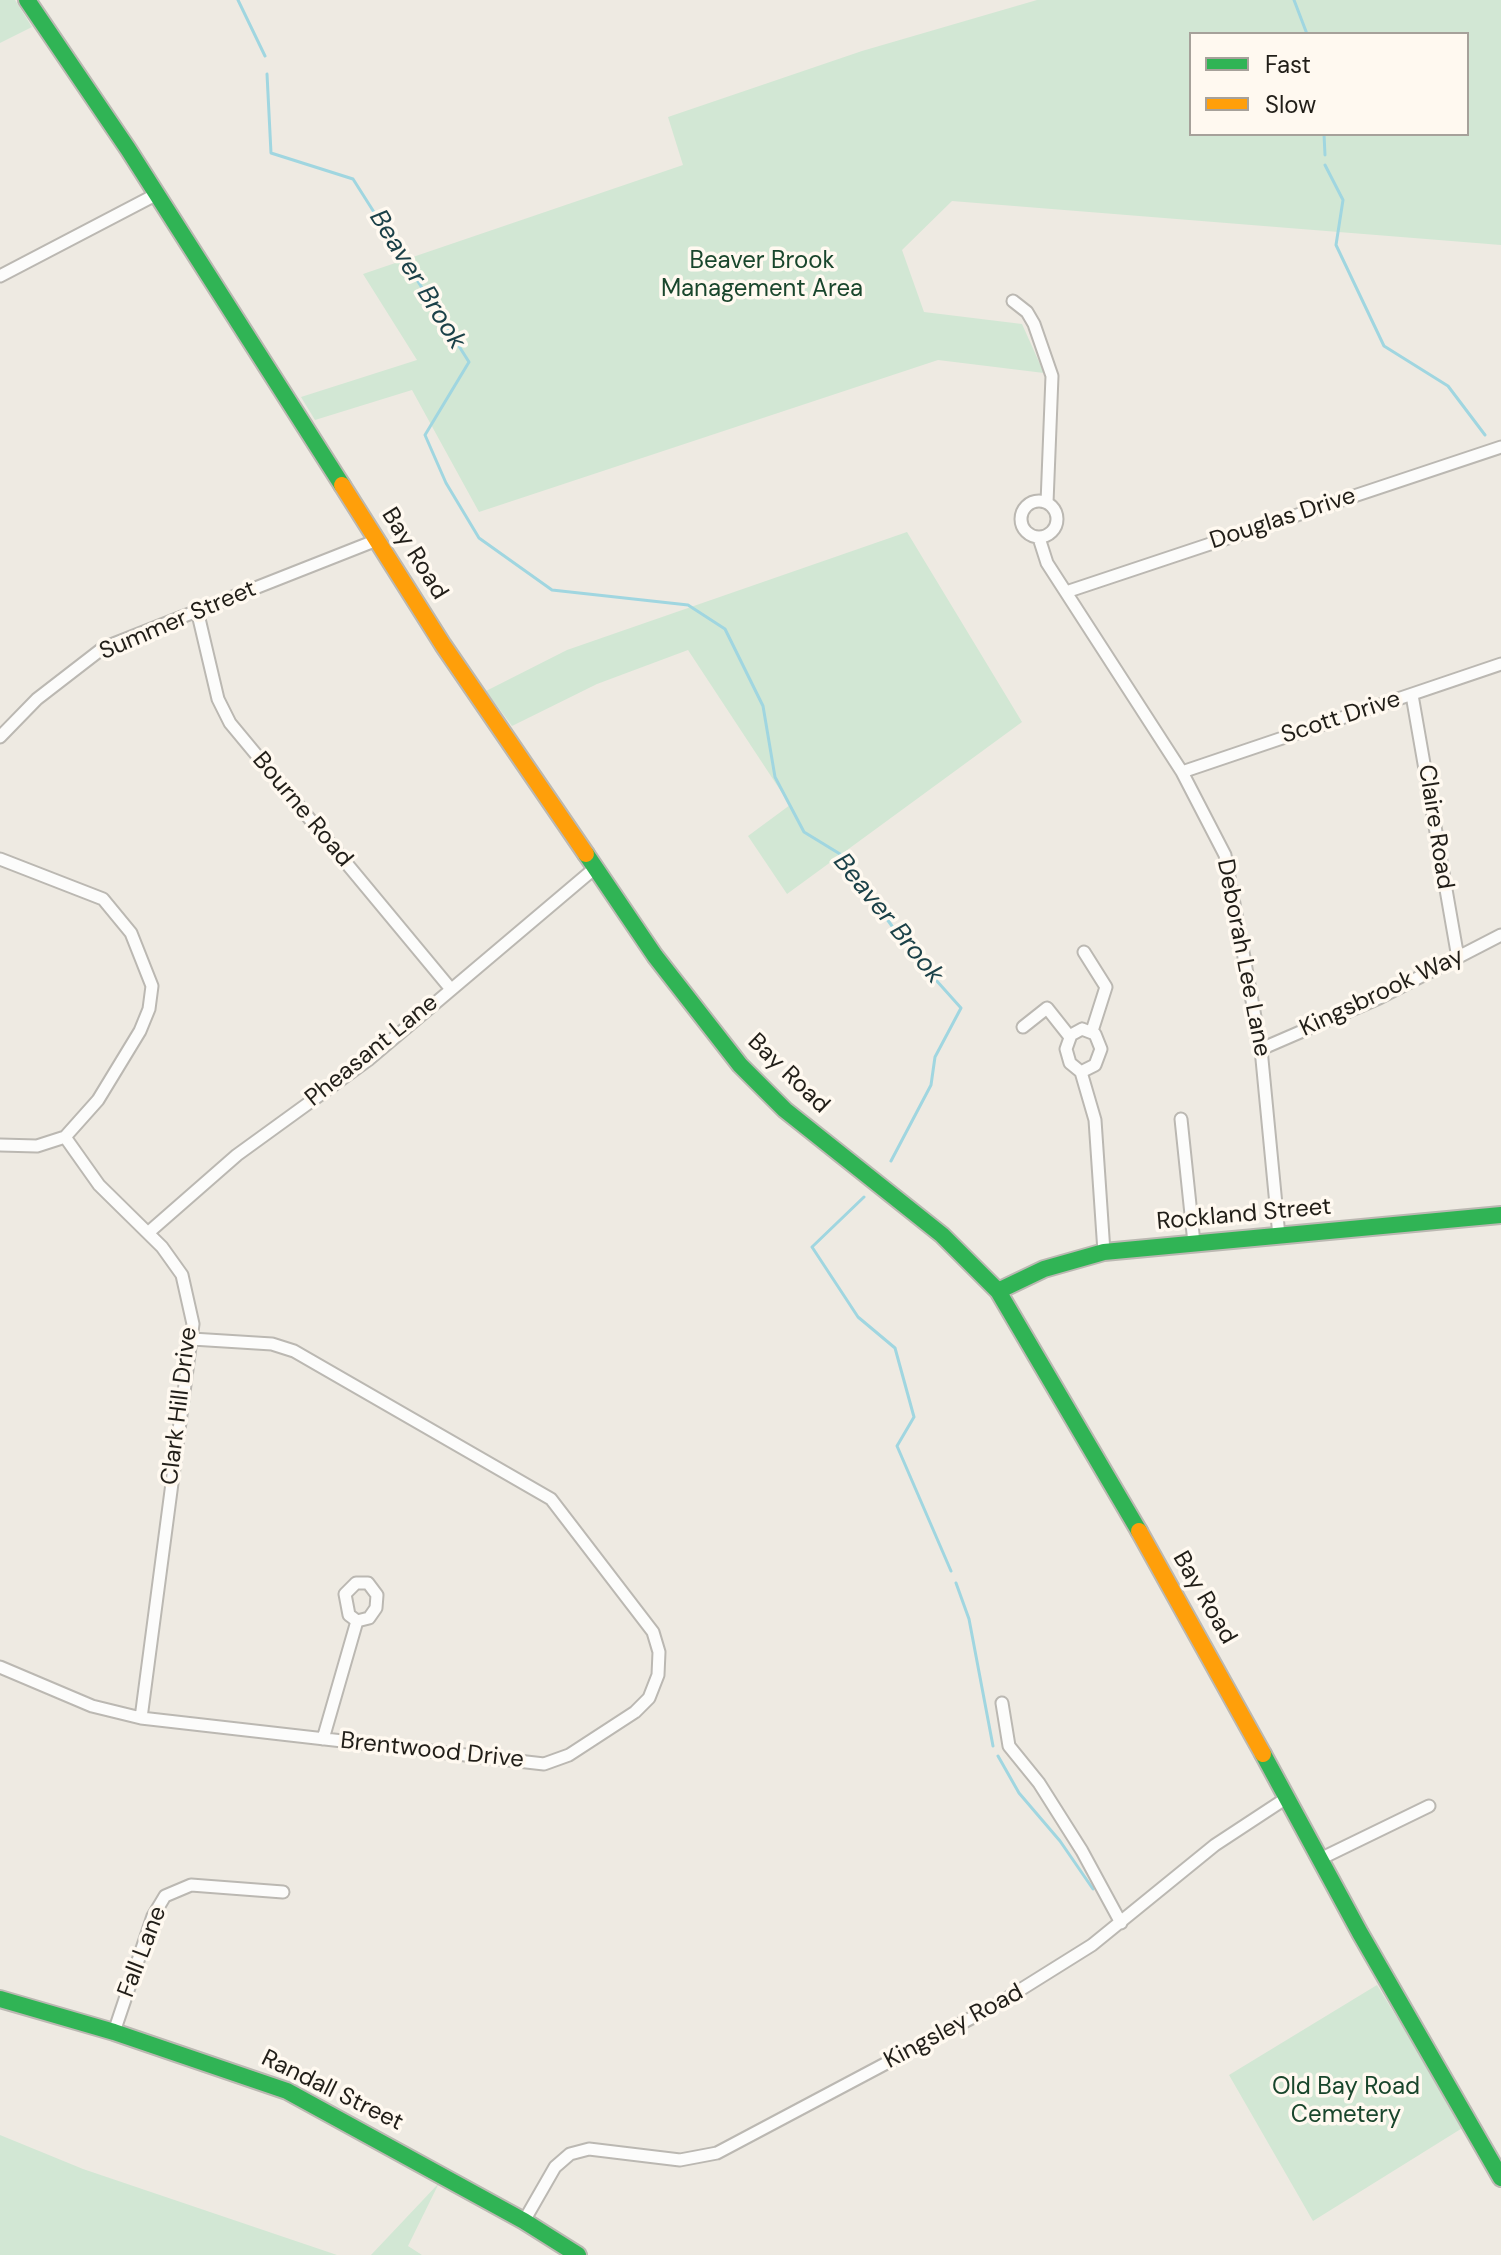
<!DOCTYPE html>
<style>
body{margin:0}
#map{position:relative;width:1501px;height:2255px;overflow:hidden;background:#eeeae2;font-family:"DM Sans",sans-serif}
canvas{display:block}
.legend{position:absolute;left:1189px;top:32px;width:280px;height:104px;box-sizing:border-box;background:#fff9f0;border:2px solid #a6a19a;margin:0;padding:10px 14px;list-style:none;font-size:24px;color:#211e18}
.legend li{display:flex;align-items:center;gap:16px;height:40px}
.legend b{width:40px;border:2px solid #a6a19a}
</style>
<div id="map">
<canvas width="1501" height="2255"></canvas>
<ul class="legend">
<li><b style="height:10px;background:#30b455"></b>Fast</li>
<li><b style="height:10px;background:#ff9f0a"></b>Slow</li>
</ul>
</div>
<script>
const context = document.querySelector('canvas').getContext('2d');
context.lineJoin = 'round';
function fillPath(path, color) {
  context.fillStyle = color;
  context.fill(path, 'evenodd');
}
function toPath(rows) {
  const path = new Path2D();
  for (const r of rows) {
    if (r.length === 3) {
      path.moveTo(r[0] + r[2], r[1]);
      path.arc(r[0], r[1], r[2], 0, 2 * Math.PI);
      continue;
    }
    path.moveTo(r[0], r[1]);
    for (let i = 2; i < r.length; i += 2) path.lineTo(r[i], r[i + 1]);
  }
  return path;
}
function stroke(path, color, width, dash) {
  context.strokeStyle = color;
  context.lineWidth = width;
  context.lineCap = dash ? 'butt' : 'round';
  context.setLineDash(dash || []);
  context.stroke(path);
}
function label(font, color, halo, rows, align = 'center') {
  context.font = font + ' "DM Sans",sans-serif';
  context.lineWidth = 7;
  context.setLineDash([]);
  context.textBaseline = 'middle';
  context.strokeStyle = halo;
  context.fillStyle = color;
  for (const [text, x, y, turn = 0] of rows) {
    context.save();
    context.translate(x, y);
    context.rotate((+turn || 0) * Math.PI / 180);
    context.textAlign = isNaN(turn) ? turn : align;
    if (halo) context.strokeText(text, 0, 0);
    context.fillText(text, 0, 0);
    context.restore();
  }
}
const green = toPath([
 [0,0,15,0,32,27,0,43],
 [1037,0,1501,0,1501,245,952,201,902,250,924,312,1022,324,1044,373,938,360,479,512,412,390,315,420,301,397,417,360,363,274,683,165,668,117,862,51],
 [1191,34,1467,34,1467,134,1191,134],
 [907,532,1022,722,787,894,748,836,790,805,688,650,597,684,512,726,486,691,567,650],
 [1377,1985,1464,2127,1313,2221,1229,2075],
 [0,2135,83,2169,337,2255,0,2255],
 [439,2183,408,2246,422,2255,371,2255]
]);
const stream = toPath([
 [238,0,265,56],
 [1294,0,1307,34],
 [267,74,271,153,353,179,469,362,425,435,446,483,479,538,552,590,688,605,725,629,763,706,775,777,804,832,840,854,910,951,961,1008,935,1057,931,1085,891,1161],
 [1324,134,1325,155],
 [1325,165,1343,200,1336,245,1384,346,1448,386,1485,435],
 [864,1197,812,1247,858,1317,895,1348,914,1417,897,1446,951,1571],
 [956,1583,969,1619,993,1746],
 [998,1756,1019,1793,1060,1841,1093,1889]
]);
const street = toPath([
 [0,276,157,194],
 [1013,301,1027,312,1034,324,1052,376,1047,503],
 [1039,519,18],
 [1039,538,1047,563,1182,772,1225,855,1261,1049,1279,1236],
 [1066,592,1501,447],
 [197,610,218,699,230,723,450,988],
 [1412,695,1458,958],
 [0,737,37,699,103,648,377,540],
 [1182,772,1501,664],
 [0,859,103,899,131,933,152,986,149,1009,140,1031,98,1100,65,1137,37,1146,0,1145],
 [1084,952,1106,987,1092,1031],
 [1023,1027,1047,1008,1070,1037],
 [1082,1029,1095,1034,1101,1049,1095,1065,1081,1072,1070,1063,1066,1049,1071,1035,1082,1029],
 [1261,1049,1379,998,1501,935],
 [1081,1072,1095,1120,1104,1252],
 [1181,1119,1194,1243],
 [65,1137,99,1185,162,1247,182,1275,193,1324,141,1718],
 [149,1232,237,1155,368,1060,595,868],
 [0,1667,92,1706,141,1718,544,1764,569,1755,635,1712,649,1698,658,1675,659,1652,653,1632,551,1499,294,1351,272,1344,192,1339],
 [1002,1703,1009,1746,1039,1783,1082,1851,1121,1923],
 [323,1739,357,1621,349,1615,345,1594,356,1583,368,1583,377,1595,376,1608,369,1618,357,1621],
 [1320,1859,1429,1806],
 [114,2032,153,1916,165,1896,191,1885,283,1892],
 [524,2221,555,2167,570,2154,589,2149,680,2160,717,2153,996,2005,1092,1945,1215,1845,1288,1797]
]);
const fast = toPath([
 [27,0,128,149,342,485],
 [586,854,655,956,740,1065,785,1110,942,1235,998,1291,1139,1531],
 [998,1291,1044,1269,1104,1252,1501,1215],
 [1263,1754,1360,1933,1501,2178],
 [0,1999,114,2032,287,2091,524,2221,578,2255]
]);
const slow = toPath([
 [342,485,443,645,586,854],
 [1139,1531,1263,1754]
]);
const parkNames = [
 ["Beaver Brook",762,262],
 ["Management Area",762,290],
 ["Old Bay Road",1346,2088],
 ["Cemetery",1346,2116]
];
const streetNames = [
 ["Douglas Drive",1283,519,-18],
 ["Bay Road",414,554,58],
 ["Summer Street",178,621,-23],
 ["Scott Drive",1341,718,-18],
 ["Bourne Road",302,810,50],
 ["Claire Road",1435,827,81],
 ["Deborah Lee Lane",1243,958,79],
 ["Kingsbrook Way",1382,993,-25],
 ["Pheasant Lane",372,1051,-39],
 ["Bay Road",788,1074,44],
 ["Rockland Street",1244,1215,-5],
 ["Clark Hill Drive",180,1406,-83],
 ["Bay Road",1204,1598,60],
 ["Brentwood Drive",432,1751,6],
 ["Fall Lane",143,1952,-69],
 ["Kingsley Road",954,2027,-28],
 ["Randall Street",332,2091,26]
];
const waterNames = [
 ["Beaver Brook",417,280,58],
 ["Beaver Brook",888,919,51]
];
fillPath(green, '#d2e7d4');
stroke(stream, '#a0d6e0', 3);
stroke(street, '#bbb8b2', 15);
stroke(fast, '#bbb8b2', 20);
stroke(slow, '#bbb8b2', 20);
stroke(street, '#fcfcfb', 11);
stroke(fast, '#30b455', 16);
stroke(slow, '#ff9f0a', 16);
label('24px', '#19462c', '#fff9f0', parkNames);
label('24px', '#211e18', '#fff9f0', streetNames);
label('italic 26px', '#1b4148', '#fff9f0', waterNames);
</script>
